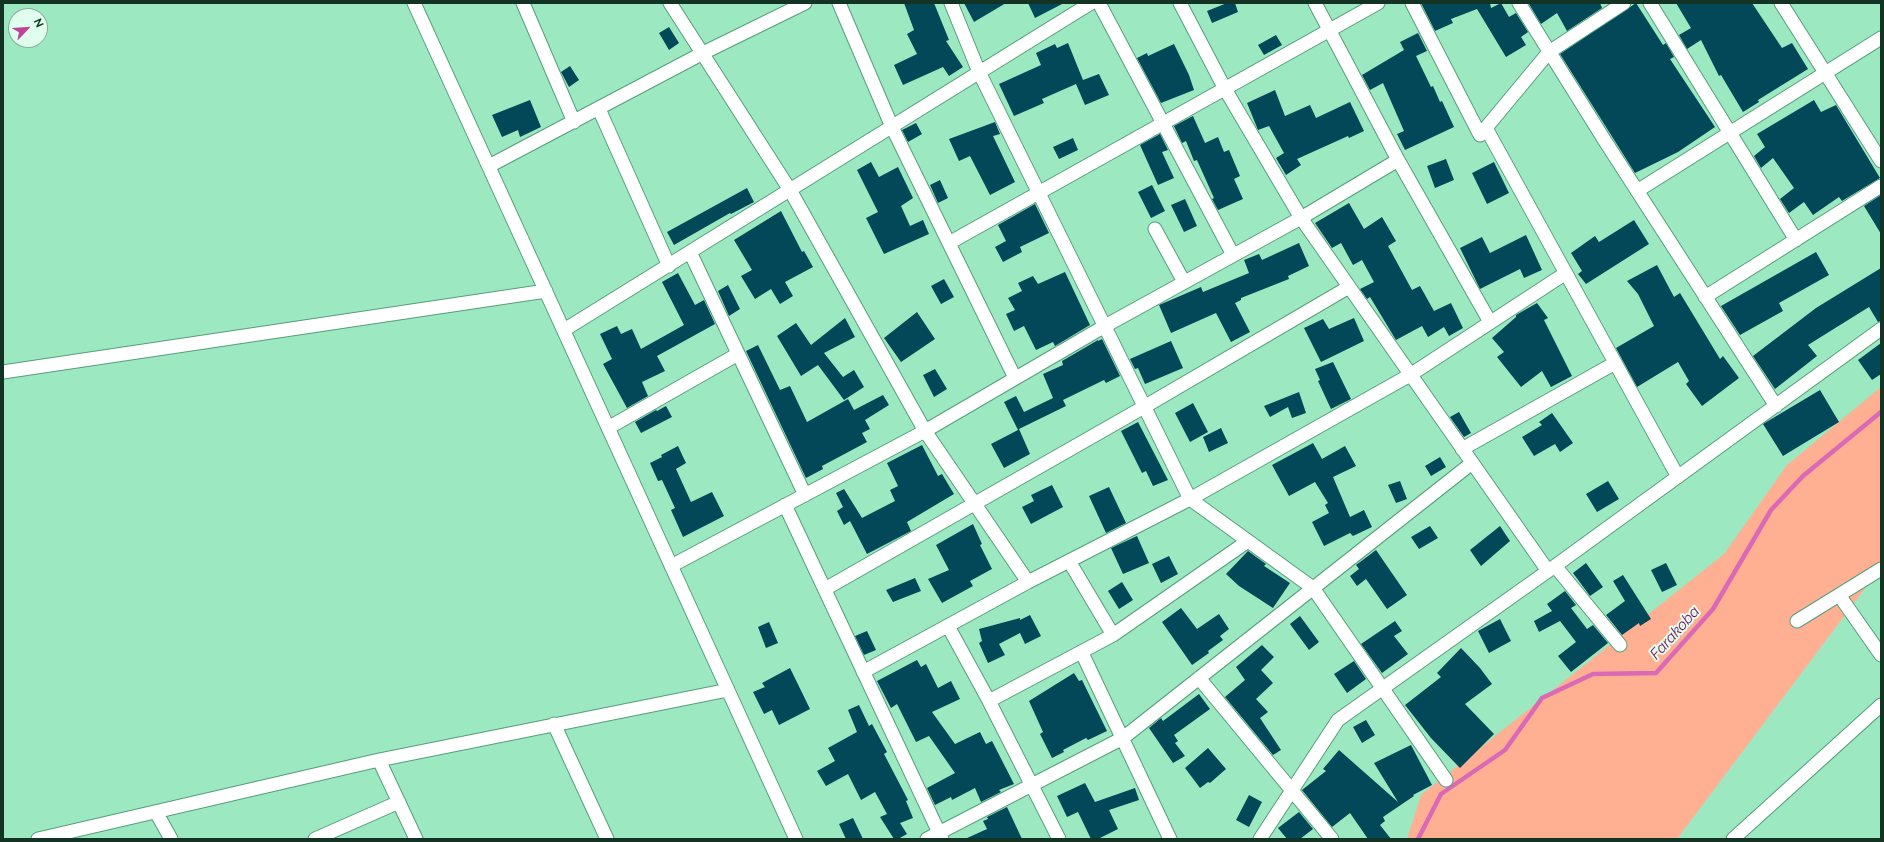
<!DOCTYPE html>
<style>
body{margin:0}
#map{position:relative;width:1884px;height:842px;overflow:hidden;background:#9ce8c1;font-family:Raleway,sans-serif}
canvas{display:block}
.frame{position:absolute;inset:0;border:4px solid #133324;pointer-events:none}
.north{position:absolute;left:8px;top:8px;width:40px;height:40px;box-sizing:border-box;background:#e0feed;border:1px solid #8ead9d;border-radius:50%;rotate:65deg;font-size:11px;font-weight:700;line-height:16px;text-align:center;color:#133324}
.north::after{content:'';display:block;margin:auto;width:14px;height:18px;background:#bd4499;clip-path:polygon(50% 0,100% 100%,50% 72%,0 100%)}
</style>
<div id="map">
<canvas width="1884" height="842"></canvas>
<div class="frame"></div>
<div class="north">N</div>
</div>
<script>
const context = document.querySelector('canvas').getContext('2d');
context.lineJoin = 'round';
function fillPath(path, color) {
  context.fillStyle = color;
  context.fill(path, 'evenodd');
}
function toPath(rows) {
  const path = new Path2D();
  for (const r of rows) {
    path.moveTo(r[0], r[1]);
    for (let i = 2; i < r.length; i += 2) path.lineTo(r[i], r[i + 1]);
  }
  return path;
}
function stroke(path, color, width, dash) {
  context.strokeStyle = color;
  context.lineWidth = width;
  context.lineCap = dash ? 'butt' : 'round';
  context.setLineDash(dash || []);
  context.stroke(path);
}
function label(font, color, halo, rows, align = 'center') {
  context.font = font + ' Raleway,sans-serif';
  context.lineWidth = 4;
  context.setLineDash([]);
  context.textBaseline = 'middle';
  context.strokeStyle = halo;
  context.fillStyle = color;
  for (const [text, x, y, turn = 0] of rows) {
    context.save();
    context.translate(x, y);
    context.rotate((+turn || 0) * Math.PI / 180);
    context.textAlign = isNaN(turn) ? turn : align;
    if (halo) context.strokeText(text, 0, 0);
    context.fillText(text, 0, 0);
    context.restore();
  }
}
const green = toPath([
 [1881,387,1881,567,1677,839,1407,839,1421,795,1724,554,1787,465]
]);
const stream = toPath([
 [1418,839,1441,794,1505,750,1542,698,1593,674,1656,673,1713,609,1771,510,1803,476,1881,412]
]);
const building = toPath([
 [904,3,934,3,949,40,946,41,963,67,949,76,943,67,903,85,894,65,917,54,907,34,914,30],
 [964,3,1006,3,974,22],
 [1028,3,1064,3,1035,18],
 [1227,3,1235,3,1238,12,1212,23,1207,11],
 [1421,3,1490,3,1491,8,1501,3,1509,17,1516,13,1528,32,1521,37,1526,45,1506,57,1477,9,1451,19,1453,23,1435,31],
 [1531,3,1600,3,1602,8,1567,31,1557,13,1541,24,1529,4],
 [1636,3,1663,45,1666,43,1674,57,1670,59,1715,127,1678,152,1635,173,1560,54],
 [1676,3,1752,3,1782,48,1792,43,1808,69,1758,100,1759,102,1743,112,1721,75,1719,76,1701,40,1687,49,1679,35,1691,28],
 [669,27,679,43,669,50,659,33],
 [1418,33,1427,51,1416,56,1431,87,1433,86,1440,102,1442,101,1454,127,1405,150,1397,134,1404,131,1383,83,1370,90,1362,75,1404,50,1400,42],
 [1276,35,1282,45,1264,55,1258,45],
 [1068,43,1083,80,1099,74,1109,95,1085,105,1076,84,1042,99,1044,103,1014,116,999,84,1041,65,1036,53,1055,44,1057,48],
 [1174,44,1189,75,1194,90,1161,103,1137,58,1147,53,1148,56],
 [570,66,579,80,569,87,561,72],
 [1275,90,1285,116,1310,105,1316,118,1350,102,1364,131,1349,138,1348,136,1297,159,1301,165,1286,175,1276,158,1284,153,1269,126,1258,130,1247,103],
 [530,100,541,127,520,137,518,130,502,137,492,115],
 [1814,100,1821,112,1836,105,1880,178,1842,201,1839,197,1813,215,1804,202,1789,213,1780,199,1794,188,1773,158,1761,168,1754,156,1765,147,1757,134],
 [1193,116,1205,143,1218,137,1224,152,1229,150,1240,176,1234,179,1243,199,1218,210,1212,199,1214,198,1197,160,1194,161,1186,141,1182,143,1174,126],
 [995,122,1000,134,993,136,1015,182,990,195,970,156,959,161,949,139],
 [916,123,922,134,908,142,902,130],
 [1160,134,1168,150,1162,152,1174,178,1158,185,1140,145],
 [1073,138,1078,150,1059,159,1053,147],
 [1446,159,1454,180,1435,188,1427,166],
 [871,162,879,177,898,167,913,198,901,206,910,226,923,220,929,234,884,254,866,218,878,212,857,170],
 [1494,162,1509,193,1487,204,1472,173],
 [940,180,948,198,938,203,930,185],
 [1152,185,1165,211,1151,218,1138,192],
 [747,188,754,202,731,214,730,213,674,245,667,232],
 [1881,195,1881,234,1864,206],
 [1185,199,1197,226,1184,232,1171,205],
 [1349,203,1364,229,1382,217,1396,241,1388,246,1412,290,1420,286,1434,311,1451,303,1463,328,1449,336,1444,327,1428,337,1422,326,1396,340,1370,297,1367,299,1360,289,1374,282,1362,260,1353,265,1341,243,1332,248,1315,223],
 [1035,204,1049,233,1020,247,1022,252,1003,262,995,247,1006,241,998,225],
 [781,211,802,252,804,251,813,267,785,282,793,296,780,304,771,289,755,299,741,276,752,270,734,240],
 [1634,220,1649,244,1586,284,1578,274,1582,271,1571,253,1595,236,1599,242],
 [1526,235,1542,270,1524,278,1520,269,1480,289,1460,248,1482,237,1490,253],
 [1299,243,1309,266,1288,276,1289,279,1241,298,1241,300,1235,303,1250,332,1231,342,1216,313,1171,333,1159,305,1201,287,1203,292,1249,273,1244,260,1259,254,1262,260],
 [1816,252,1829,275,1779,303,1783,311,1740,335,1721,306],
 [1657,265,1674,297,1680,293,1720,359,1723,356,1739,378,1702,406,1686,384,1689,381,1678,362,1637,387,1616,348,1654,326,1638,294,1627,281],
 [1881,268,1881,321,1878,322,1869,307,1808,345,1817,356,1775,389,1753,356,1816,308],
 [1065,272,1090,325,1055,346,1053,342,1036,350,1024,326,1014,331,1006,314,1015,310,1008,298,1022,291,1018,283,1033,276,1038,284],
 [678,273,695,305,704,300,715,324,657,356,665,371,642,382,648,396,627,408,603,364,612,359,600,334,617,326,621,334,632,329,641,349,684,325,662,282],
 [944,279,954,297,941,304,931,286],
 [728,285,740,309,729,316,718,291],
 [1537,303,1548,318,1544,320,1572,376,1551,387,1542,371,1521,387,1497,357,1504,352,1492,338,1516,317,1516,315],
 [917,312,935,339,901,362,884,338],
 [845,318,855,337,824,353,843,377,854,370,864,387,844,400,818,365,801,376,777,336,796,323,811,345],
 [1354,318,1364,341,1321,362,1304,328,1323,319,1329,329],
 [1102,339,1120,376,1106,383,1104,380,1063,400,1066,406,1019,429,1030,454,1004,468,991,444,1018,430,1004,402,1016,396,1024,412,1053,398,1043,374,1063,365,1062,361,1098,340,1098,341],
 [1171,341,1183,368,1145,384,1138,368,1135,369,1130,359],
 [1881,343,1881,374,1872,380,1858,360],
 [758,345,780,390,790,386,807,422,848,399,854,410,883,395,889,405,865,420,870,429,862,433,867,442,822,466,823,469,806,478,746,351],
 [1333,362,1351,399,1331,409,1318,381,1320,380,1315,369],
 [935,369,947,389,934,397,923,375],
 [1820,390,1839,422,1783,456,1763,424],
 [1299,392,1306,413,1292,418,1288,407,1270,417,1264,406],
 [1193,403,1208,432,1190,442,1175,413],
 [666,406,672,417,641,433,635,422,656,410,657,411],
 [1459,412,1471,433,1464,437,1450,417],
 [1552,413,1573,443,1560,452,1555,444,1534,456,1522,437,1542,425,1539,422],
 [1138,422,1168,480,1153,486,1146,471,1142,473,1121,431],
 [1221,428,1228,443,1209,452,1203,437],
 [1313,443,1322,459,1345,446,1356,466,1333,477,1350,517,1364,510,1372,527,1353,536,1350,533,1324,546,1312,522,1329,513,1325,505,1328,503,1315,482,1289,496,1272,465],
 [922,445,938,476,942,474,954,494,907,522,911,531,867,554,850,521,844,525,837,511,843,507,836,493,844,489,862,518,895,501,890,490,898,486,887,463],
 [678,446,686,463,676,469,691,502,712,492,724,516,683,537,671,510,675,508,662,480,658,481,650,463,662,457,661,455],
 [1440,457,1446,467,1431,476,1425,466],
 [1400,481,1407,499,1396,503,1388,485],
 [1608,481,1619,499,1597,512,1586,494],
 [1052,485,1063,507,1031,524,1022,507,1034,501,1031,495],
 [1109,487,1126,523,1106,533,1089,496],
 [973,524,982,544,980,545,992,569,970,581,973,586,942,603,928,579,949,570,936,545],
 [1430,526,1438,538,1419,549,1411,537],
 [1500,526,1510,541,1481,566,1470,550],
 [1137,536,1149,563,1123,574,1111,548],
 [1376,550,1407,595,1387,609,1366,579,1357,586,1350,576,1359,569,1356,565],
 [1248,551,1266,564,1264,566,1290,583,1273,608,1239,586,1226,574],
 [1169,556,1178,574,1161,583,1152,564],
 [1586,563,1603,587,1590,596,1573,573],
 [1666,563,1677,585,1662,592,1651,570],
 [1623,575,1651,619,1640,626,1639,623,1622,635,1606,615,1625,601,1613,581],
 [915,578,921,591,893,602,886,590],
 [1122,582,1133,600,1119,609,1108,591],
 [1565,591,1576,605,1571,608,1587,629,1593,625,1608,643,1571,672,1558,656,1576,642,1560,621,1539,632,1534,621,1552,611,1547,604],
 [1181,608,1197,629,1219,614,1229,629,1220,636,1223,640,1208,651,1209,653,1192,665,1162,622],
 [1030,615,1041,636,1025,644,1020,633,999,644,1005,655,988,663,979,643,982,641,979,629,1020,618,1020,620],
 [1300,616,1319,642,1309,650,1290,624],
 [1500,619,1511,641,1489,653,1478,631],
 [1395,621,1402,631,1394,636,1408,654,1382,673,1361,644],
 [769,622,778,643,766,648,758,627],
 [867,631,876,650,864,655,855,636],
 [1262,645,1274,657,1261,670,1273,683,1256,699,1268,712,1260,718,1281,750,1273,755,1225,697,1245,680,1236,667],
 [1461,648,1480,668,1492,684,1465,704,1494,734,1460,768,1431,738,1405,705,1441,677,1437,673],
 [917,660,921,667,926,664,938,688,951,681,960,699,932,712,955,744,980,732,986,744,992,741,1014,784,999,790,1001,792,981,802,975,788,952,800,951,797,935,805,927,788,955,773,929,736,916,742,897,704,891,708,877,681],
 [1354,661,1366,679,1347,693,1334,674],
 [790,668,810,709,779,725,772,710,764,714,753,692,765,687,762,683],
 [1074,673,1079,681,1082,680,1107,731,1088,740,1086,738,1063,750,1064,752,1052,758,1040,734,1043,732,1029,701],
 [1199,694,1210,709,1174,735,1178,741,1175,743,1185,756,1173,763,1149,728,1161,718,1163,721],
 [859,705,869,726,872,724,887,752,884,754,908,800,906,801,913,818,900,823,907,834,898,839,894,839,880,817,887,814,875,792,861,800,848,774,826,786,817,771,835,761,828,748,857,732,848,710],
 [1366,720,1375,735,1362,743,1353,727],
 [1411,745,1432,785,1413,795,1414,796,1383,817,1385,821,1380,825,1391,839,1368,839,1350,813,1332,827,1302,790,1326,771,1323,769,1339,750,1398,802,1374,763],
 [1208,748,1226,769,1210,783,1208,782,1200,788,1185,768],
 [1085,783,1095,802,1135,788,1139,800,1109,810,1118,829,1098,839,1091,839,1078,812,1067,817,1057,796],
 [1249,795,1262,802,1249,827,1236,820],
 [1007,807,1022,839,965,839,987,829,983,821,988,819,987,817],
 [1299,812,1313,829,1300,839,1287,839,1278,828],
 [853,818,863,839,846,839,839,824]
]);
const minor = toPath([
 [414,3,796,839],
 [523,3,574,122],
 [670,3,790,190,925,431,1028,582],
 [839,3,892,127,1015,378],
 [951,3,979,72,1190,499,1313,588,1446,780],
 [1099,3,1233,255],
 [1180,3,1225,89,1301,218,1548,571],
 [1315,3,1398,160,1490,322],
 [1412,3,1480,135,1549,52,1624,3],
 [1519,3,1605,141,1776,406],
 [1650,3,1796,240],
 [1781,3,1881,161],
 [599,109,669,266],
 [1486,128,1678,477],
 [489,166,703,53,805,3],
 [1637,191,1881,38],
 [1155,229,1184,282],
 [949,243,1378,3],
 [690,252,805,495],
 [1705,297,1881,186],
 [564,330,1091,3],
 [3,372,546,291],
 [608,428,738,354],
 [1462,449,1615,363],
 [785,505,942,839],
 [1069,561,1113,635],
 [671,566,925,431,1105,326,1301,218,1398,160],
 [1555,566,1620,645],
 [825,589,1144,407,1349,287],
 [1839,595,1881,655],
 [1797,621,1881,569],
 [948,626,989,701,1059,839],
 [1082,653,1170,839],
 [863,672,1028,582,1190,499,1410,375,1566,273],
 [1199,678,1332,839],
 [989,701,1113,635,1248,541],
 [554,724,607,839],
 [379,760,416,839],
 [156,812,171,839],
 [38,839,379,760,728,690],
 [315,839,399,802],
 [927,839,1123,738,1472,463],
 [1260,839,1338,720,1555,566,1881,329],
 [1733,839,1881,705]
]);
const waterNames = [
 ["Farakoba",1675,633,-48]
];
fillPath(green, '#ffaf92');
stroke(stream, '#da69b6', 4.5);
fillPath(building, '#024859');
stroke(minor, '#559f7b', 15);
stroke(minor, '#fff', 13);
label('italic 15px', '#7a105f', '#e0feed', waterNames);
</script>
